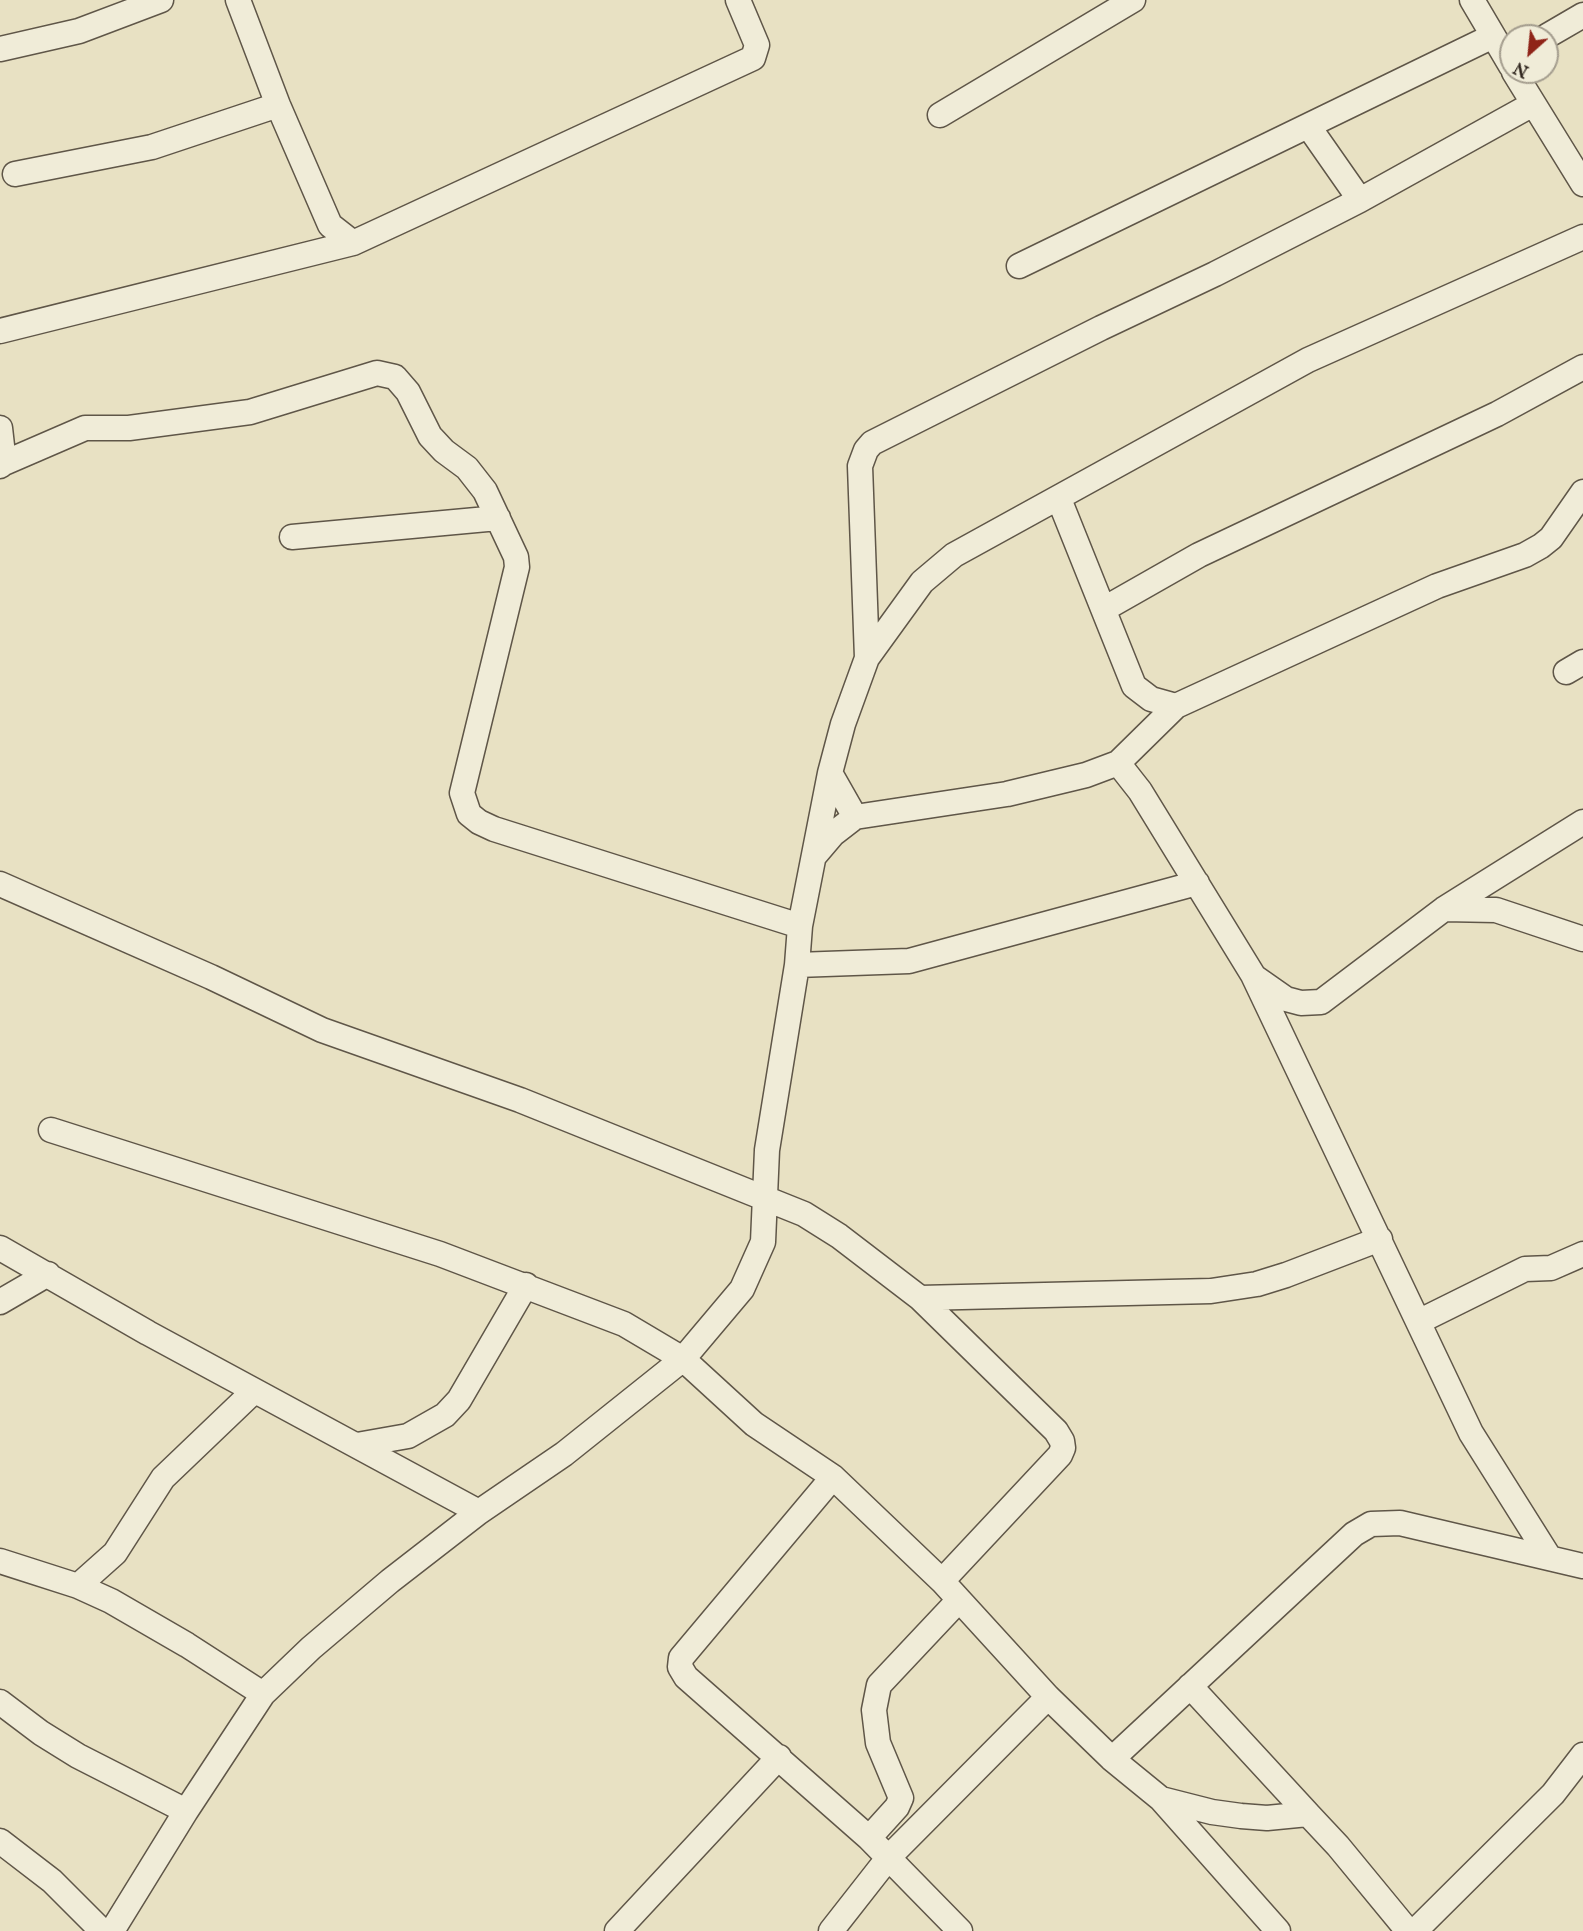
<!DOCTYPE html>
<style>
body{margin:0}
#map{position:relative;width:1583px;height:1931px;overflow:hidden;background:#e8e1c3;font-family:"IM FELL English",serif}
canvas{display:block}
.north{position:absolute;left:1499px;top:24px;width:60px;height:60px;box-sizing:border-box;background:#f0ecd8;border:2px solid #a49d8e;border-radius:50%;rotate:207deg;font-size:16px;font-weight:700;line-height:24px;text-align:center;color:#31271f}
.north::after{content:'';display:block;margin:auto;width:21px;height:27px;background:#8f2418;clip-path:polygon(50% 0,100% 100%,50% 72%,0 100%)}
</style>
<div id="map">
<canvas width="1583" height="1931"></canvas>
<div class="north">N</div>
</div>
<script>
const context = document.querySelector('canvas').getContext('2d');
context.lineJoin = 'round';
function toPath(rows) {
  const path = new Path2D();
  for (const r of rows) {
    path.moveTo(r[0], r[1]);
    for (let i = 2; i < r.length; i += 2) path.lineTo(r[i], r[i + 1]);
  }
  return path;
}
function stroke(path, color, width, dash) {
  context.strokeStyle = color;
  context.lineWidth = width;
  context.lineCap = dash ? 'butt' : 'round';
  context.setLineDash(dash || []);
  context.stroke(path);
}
const minor = toPath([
 [238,0,278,105,330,225,353,243],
 [1472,0,1511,66],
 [1547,36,1583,15],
 [0,49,79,31,161,0],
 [1514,72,1583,184],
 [940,115,1133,0],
 [1309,127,1360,200],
 [15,174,152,147,278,105],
 [1019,266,1493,36],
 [0,331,353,243,753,58,757,45,738,0],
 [0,428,4,463,0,466],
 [4,463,85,428,129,428,250,412,377,373,395,377,408,392,430,436,444,451,467,468,485,491,516,557,517,567,462,793,469,814,479,822,494,829,800,926],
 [1059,499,1134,686,1151,699,1176,706],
 [292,537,498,518],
 [1104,609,1199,555,1497,414,1583,367],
 [867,658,860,466,866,450,872,443,1101,328,1215,274,1360,200,1533,104],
 [1566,672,1583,662],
 [1118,763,1140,791,1253,975,1471,1433,1549,1557],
 [830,773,855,817],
 [816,854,833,834,855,817,1007,794,1086,775,1118,763,1176,706,1437,586,1525,555,1541,546,1551,538,1583,492],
 [0,884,211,977,322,1030,520,1100,804,1214,839,1236,920,1298,1056,1431,1062,1441,1063,1448,1060,1455,942,1581],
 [1444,909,1496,910,1583,939],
 [797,965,909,961,1197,883],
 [1256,978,1286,999,1301,1003,1321,1002,1444,909,1583,822],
 [51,1130,440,1254,624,1324,683,1359,754,1424,833,1477,942,1581,1048,1697,1112,1759,1161,1799,1212,1812,1241,1816,1267,1818,1308,1814,1338,1846,1408,1931],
 [0,1248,148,1333,479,1512],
 [920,1298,1211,1291,1257,1284,1286,1275,1380,1239],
 [0,1302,48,1274],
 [1420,1321,1525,1269,1551,1268,1583,1254],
 [357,1445,408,1436,445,1415,459,1400,526,1285],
 [833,1477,681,1658,680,1667,686,1677,869,1838,960,1931],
 [0,1561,78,1586,111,1601,187,1645,263,1694],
 [78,1586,115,1553,163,1478,254,1391],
 [1190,1686,1308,1814],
 [0,1702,41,1733,78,1756,186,1811],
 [1112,1759,1354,1534,1371,1524,1400,1523,1583,1566],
 [1161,1799,1278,1931],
 [869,1838,897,1807,901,1798,878,1743,874,1710,879,1685,959,1600],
 [0,1841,52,1881,102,1931],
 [112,1931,186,1811,263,1694,311,1648,390,1581,479,1512,564,1454,683,1359,742,1289,763,1242,767,1150,797,965,800,926,830,773,843,724,867,658,922,582,954,555,1308,360,1583,237],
 [617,1931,779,1757],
 [831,1931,889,1857,1048,1697],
 [1415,1931,1553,1794,1583,1755]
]);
stroke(minor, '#5f5648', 27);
stroke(minor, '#f0ecd8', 24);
</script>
